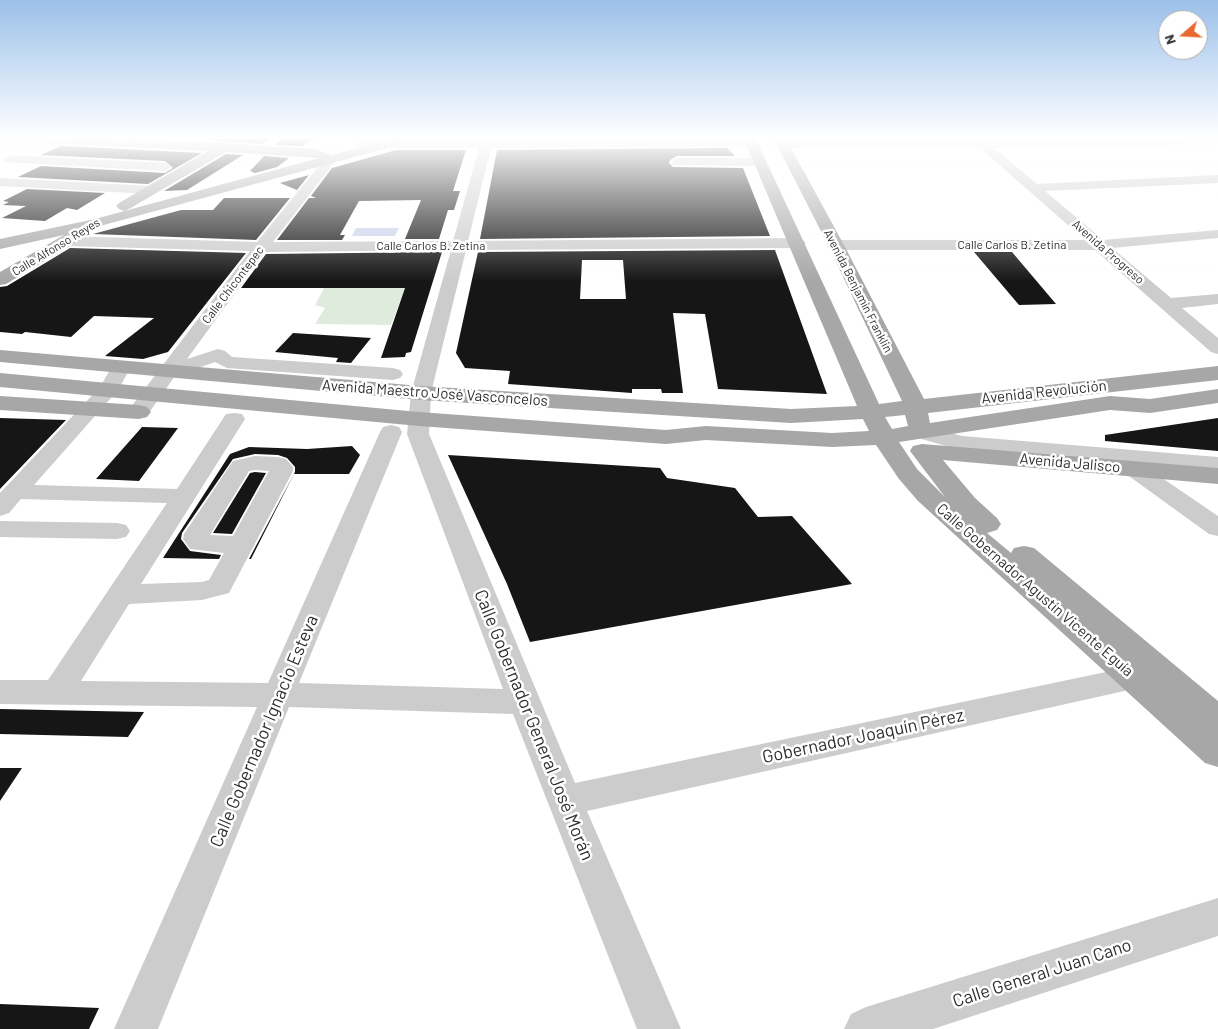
<!DOCTYPE html>
<meta charset="utf-8">
<style>
body{margin:0}
#map{position:relative;width:1218px;height:1029px;overflow:hidden;background:#fff;font-family:Barlow,sans-serif}
canvas{display:block}
.north{position:absolute;left:1158px;top:10px;width:50px;height:50px;box-sizing:border-box;background:#fff;border:1px solid #acacac;border-radius:50%;rotate:251deg;font-size:14px;font-weight:700;line-height:20px;text-align:center;color:#2f2f2f}
.north::after{content:'';display:block;margin:auto;width:18px;height:22px;background:#e76930;clip-path:polygon(50% 0,100% 100%,50% 72%,0 100%)}
</style>
<div id="map">
<canvas width="1218" height="1029"></canvas>
<div class="north">N</div>
</div>
<script>
const context = document.querySelector('canvas').getContext('2d');
context.lineJoin = 'round';
function fillPath(path, color) {
  context.fillStyle = color;
  context.fill(path, 'evenodd');
}
function toPath(rows) {
  const path = new Path2D();
  for (const r of rows) {
    path.moveTo(r[0], r[1]);
    for (let i = 2; i < r.length; i += 2) path.lineTo(r[i], r[i + 1]);
  }
  return path;
}
function label(font, color, halo, rows, align = 'center') {
  context.font = font + ' Barlow,sans-serif';
  context.lineWidth = 5;
  context.setLineDash([]);
  context.textBaseline = 'middle';
  context.strokeStyle = halo;
  context.fillStyle = color;
  for (const [text, x, y, turn = 0] of rows) {
    context.save();
    context.translate(x, y);
    context.rotate((+turn || 0) * Math.PI / 180);
    context.textAlign = isNaN(turn) ? turn : align;
    if (halo) context.strokeText(text, 0, 0);
    context.fillText(text, 0, 0);
    context.restore();
  }
}
const green = toPath([
 [324,288,405,288,391,325,315,324,325,308,315,305]
]);
const water = toPath([
 [356,228,399,228,395,236,352,236]
]);
const building = toPath([
 [206,137,273,137,262,144,206,140],
 [283,137,315,137,303,146,275,145],
 [500,137,716,137,718,138,500,138],
 [61,146,202,153,148,184,18,177,41,166,165,173,173,168,165,161,41,155],
 [727,148,735,156,677,156,670,160,669,163,673,167,743,168,770,236,480,239,497,150],
 [396,150,466,150,453,191,460,191,454,210,448,210,439,239,405,239,421,200,359,201,340,235,345,235,342,240,277,240,309,198,316,198,311,196,332,168],
 [226,154,243,155,187,190,164,191],
 [264,156,289,158,277,167,255,173,250,171],
 [309,175,297,190,280,183],
 [27,189,105,193,77,210,67,208,45,221,2,218,26,206,3,205,9,202,3,201],
 [224,198,290,198,256,240,93,234,181,210,213,210],
 [70,248,246,253,168,352,143,359,105,356,154,318,94,316,71,337,25,332,22,334,0,332,0,287,7,286],
 [775,250,827,394,718,389,705,314,673,313,683,393,662,393,661,389,632,389,632,393,508,384,510,371,465,368,456,353,478,252],
 [582,260,623,260,626,299,580,299],
 [442,252,411,352,406,353,405,357,381,358,405,288,241,288,266,254],
 [974,252,1012,252,1056,304,1019,305],
 [293,333,371,338,351,363,336,362,338,358,275,352],
 [0,418,66,420,0,489],
 [1218,418,1218,451,1105,441,1105,435],
 [142,427,178,428,139,481,96,479],
 [352,446,360,455,349,474,294,474,251,559,249,559,295,472,295,467,287,458,278,455,255,454,233,459,182,533,181,539,190,551,221,555,219,559,163,558,230,454,249,447,307,449],
 [448,455,660,468,667,478,735,488,758,517,792,516,852,584,530,642,507,584],
 [255,472,266,473,232,534,213,533,250,473],
 [0,709,144,712,128,737,0,734],
 [0,768,22,768,0,801],
 [0,1004,99,1008,89,1029,0,1029]
]);
const minor = toPath([
 [374,137,394,137,388,140,481,140,482,137,494,137,493,140,752,140,758,144,756,146,491,148,468,241,798,238,803,240,806,243,803,246,798,248,466,250,431,393,429,434,575,783,1149,663,1160,667,1164,675,1160,683,587,811,681,1029,637,1029,513,714,289,707,158,1029,114,1029,257,707,0,704,0,680,48,680,167,503,21,499,9,513,0,516,0,493,100,387,114,363,121,361,128,363,131,367,118,390,34,485,177,489,226,414,234,413,242,414,245,419,141,584,202,582,209,580,224,553,190,549,183,539,184,534,233,461,255,456,278,457,286,459,293,467,293,471,229,593,202,600,129,604,81,681,268,683,380,432,383,427,391,425,399,427,402,432,299,683,503,689,407,434,411,393,451,250,265,252,187,359,218,349,225,351,232,357,393,368,400,370,403,374,400,378,393,380,227,368,215,362,175,376,146,417,138,418,130,417,127,412,250,251,65,246,60,244,57,241,60,238,65,236,257,242,326,157,330,156,336,160,273,242,453,241,479,148,387,148,383,146,381,144,383,142,359,148,353,144,355,142,374,137],
 [255,470,269,471,233,536,210,535,249,471,255,470],
 [977,137,986,140,1144,140,1183,137,1218,137,1218,140,1144,148,994,148,1037,184,1218,175,1218,183,1045,191,1103,240,1218,230,1218,238,1112,248,1171,298,1218,294,1218,304,1182,308,1218,338,1218,354,1211,352,1095,250,836,250,831,248,828,245,831,242,836,240,1085,240,980,148,783,148,777,144,783,140,973,140,977,137],
 [9,155,165,163,171,167,165,171,5,162,3,159,9,155],
 [677,158,761,158,767,162,761,166,673,165,671,162,677,158],
 [0,178,150,186,157,190,150,194,0,186,0,178],
 [919,424,962,436,1218,457,1218,471,1143,465,1218,516,1218,536,1209,534,1126,474,1122,469,1128,464,960,450,911,436,908,431,911,426,919,424],
 [0,521,117,523,126,525,130,531,126,537,117,539,0,537,0,521],
 [1218,898,1218,936,933,1029,844,1029,851,1014,866,1007,1218,898]
]);
const major = toPath([
 [2,137,83,137,224,143,315,149,332,155,399,137,419,137,417,140,78,232,82,236,80,240,6,284,0,285,0,272,64,235,0,249,0,239,95,219,319,158,226,152,129,209,124,211,119,209,116,206,119,203,208,151,8,141,2,137],
 [743,137,755,137,879,404,902,401,828,245,773,137,785,137,844,245,924,399,1218,366,1218,380,928,413,930,423,1110,396,1150,399,1218,389,1218,403,1150,413,1110,410,899,442,917,469,945,497,910,451,913,446,922,444,1218,468,1218,484,943,460,975,498,997,518,1001,524,997,530,987,533,1011,553,1014,548,1024,546,1034,548,1218,701,1218,767,1205,763,918,501,899,479,876,445,832,447,706,440,666,444,419,426,0,387,0,373,419,412,666,430,706,426,832,433,869,431,863,419,791,423,421,400,0,362,0,350,421,386,791,409,857,406,743,137],
 [905,415,908,426,892,429,885,417,905,415],
 [0,396,139,405,147,407,151,412,147,417,139,419,0,410,0,396]
]);
const farStreetnames = [
 ["Calle Carlos B. Zetina",1012,245],
 ["Calle Carlos B. Zetina",431,246],
 ["Calle Alfonso Reyes",56,247,-31],
 ["Avenida Progreso",1108,252,41],
 ["Calle Chicontepec",233,285,-53],
 ["Avenida Benjamín Franklin",858,291,63]
];
const streetNames = [
 ["Avenida Revolución",1044,392,-6],
 ["Avenida Maestro José Vasconcelos",435,393,4],
 ["Avenida Jalisco",1070,463,5],
 ["Calle Gobernador Agustín Vicente Eguía",1035,590,41]
];
const nearStreetnames = [
 ["Calle Gobernador General José Morán",534,725,68],
 ["Calle Gobernador Ignacio Esteva",264,731,-67],
 ["Gobernador Joaquín Pérez",863,736,-12],
 ["Calle General Juan Cano",1042,973,-18]
];
fillPath(green, '#dfecdd');
fillPath(water, '#c9d1ec');
fillPath(building, '#161616');
fillPath(minor, '#ccc');
fillPath(major, '#a7a7a7');
const sky = context.createLinearGradient(0, 0, 0, 281);
sky.addColorStop(0, '#9bc0ea');
sky.addColorStop(0.49, '#fff');
sky.addColorStop(1, '#ffffff00');
context.fillStyle = sky;
context.fillRect(0, 0, 1218, 281);
label('12px', '#2f2f2f', '#fff', farStreetnames);
label('15px', '#2f2f2f', '#fff', streetNames);
label('18px', '#2f2f2f', '#fff', nearStreetnames);
</script>
